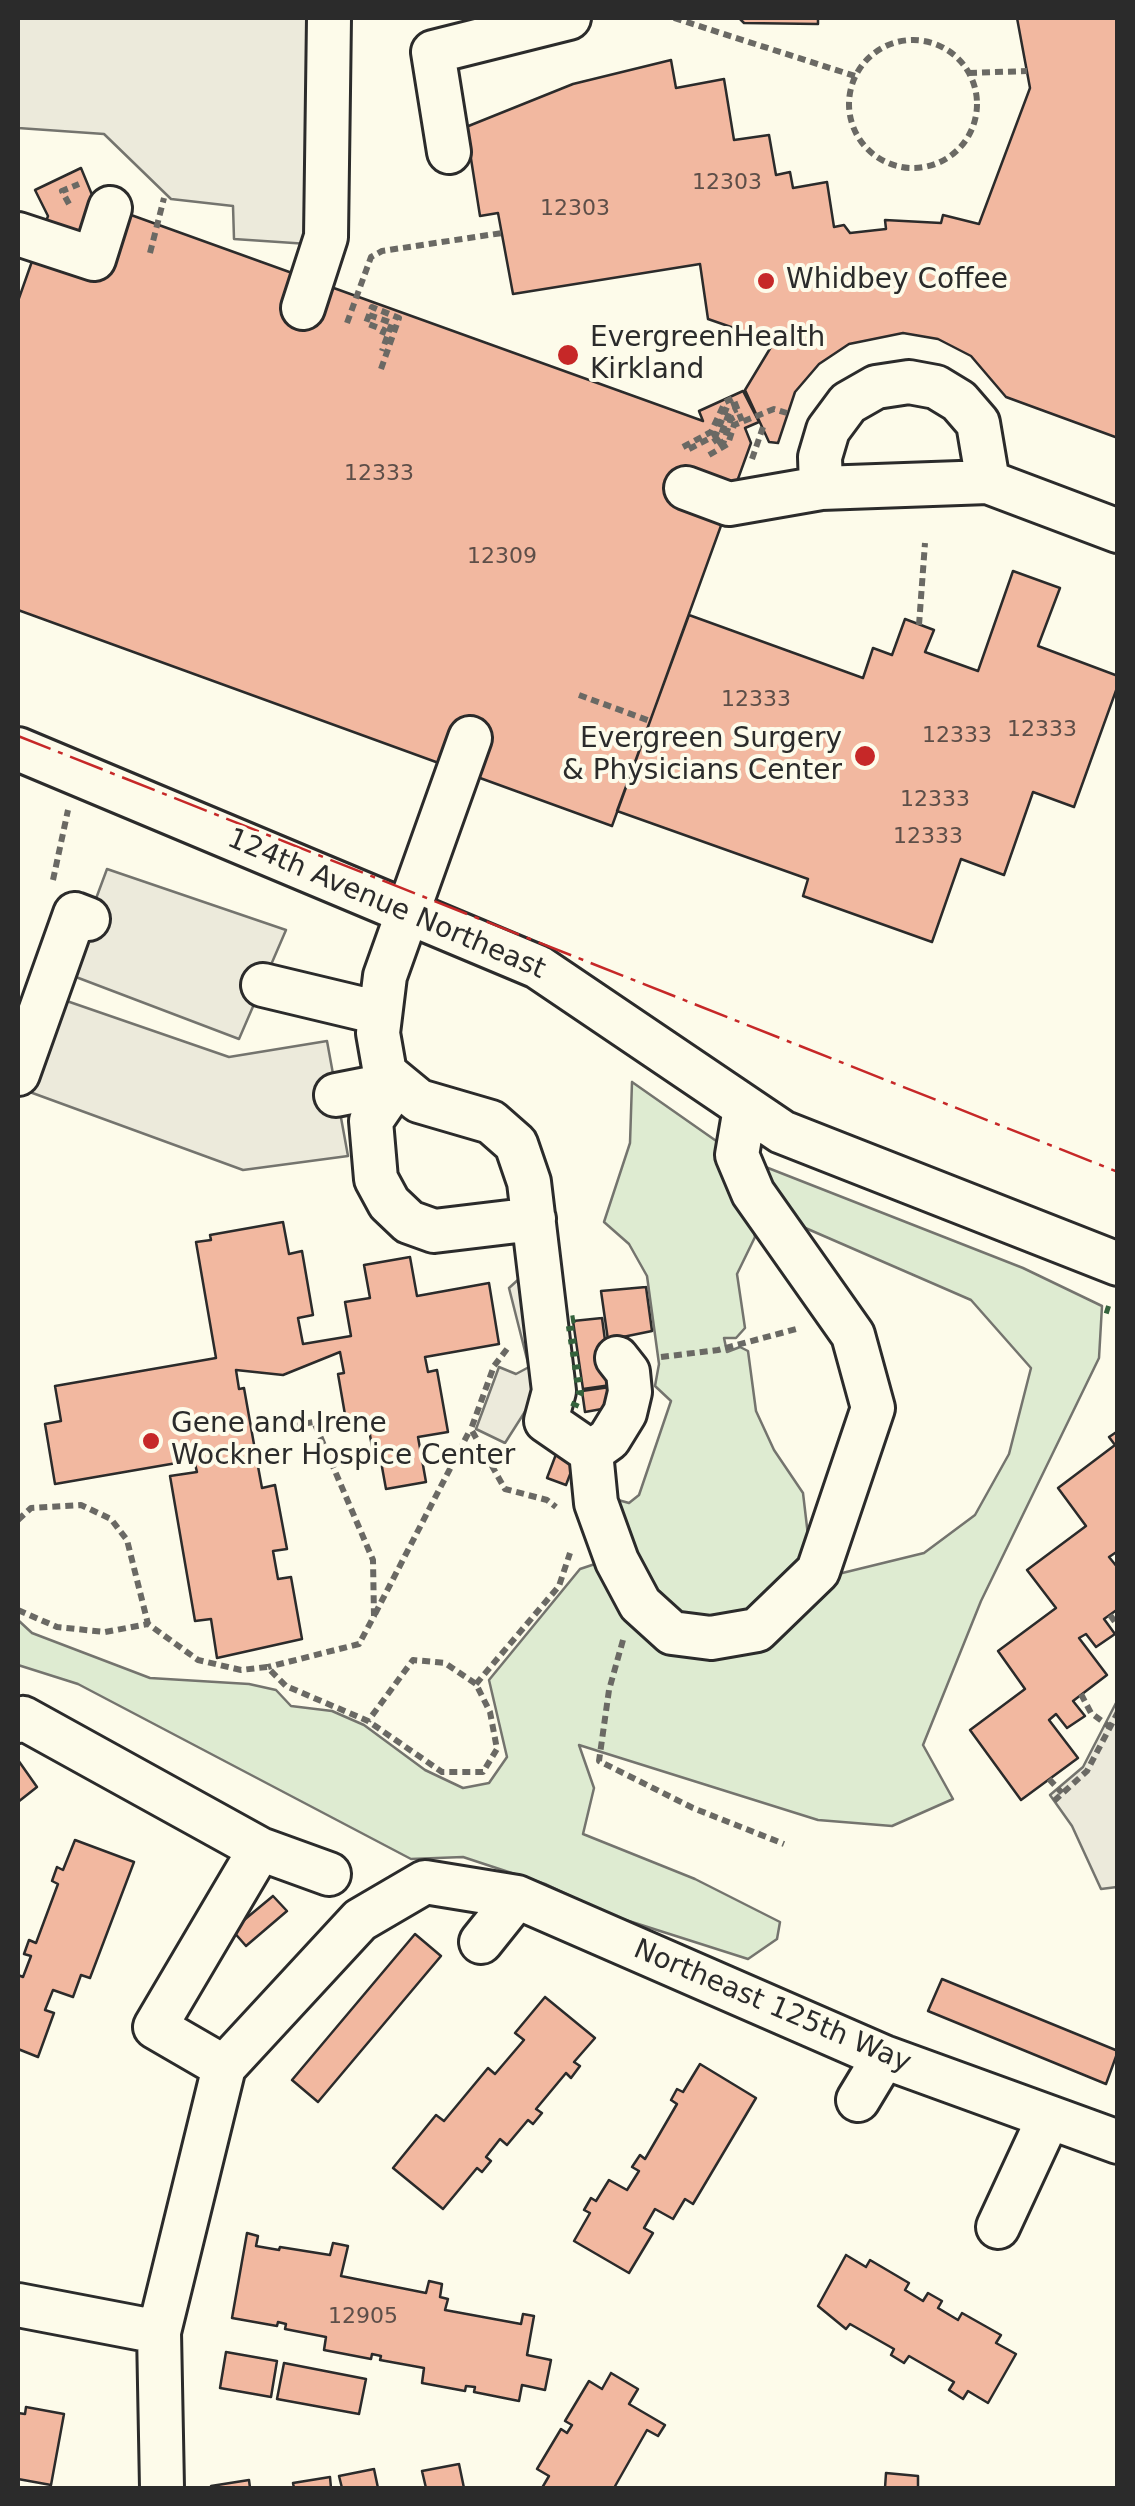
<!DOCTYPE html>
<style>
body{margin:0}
#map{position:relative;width:1135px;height:2506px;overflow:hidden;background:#fdfbea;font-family:"DejaVu Sans",sans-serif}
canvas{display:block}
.frame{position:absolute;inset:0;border:20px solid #2b2b2b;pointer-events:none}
</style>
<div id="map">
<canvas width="1135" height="2506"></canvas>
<div class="frame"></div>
</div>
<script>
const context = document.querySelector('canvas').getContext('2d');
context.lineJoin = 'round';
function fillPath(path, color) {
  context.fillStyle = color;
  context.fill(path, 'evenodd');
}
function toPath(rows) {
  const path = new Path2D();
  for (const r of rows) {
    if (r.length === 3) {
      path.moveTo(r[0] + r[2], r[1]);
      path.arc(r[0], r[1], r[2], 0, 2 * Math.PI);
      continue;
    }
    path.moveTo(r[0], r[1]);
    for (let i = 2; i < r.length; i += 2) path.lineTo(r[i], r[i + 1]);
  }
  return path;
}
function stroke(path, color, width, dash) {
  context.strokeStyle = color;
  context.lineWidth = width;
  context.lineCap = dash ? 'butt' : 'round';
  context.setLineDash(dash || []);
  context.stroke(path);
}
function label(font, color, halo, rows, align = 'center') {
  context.font = font + ' "DejaVu Sans",sans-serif';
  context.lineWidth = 8;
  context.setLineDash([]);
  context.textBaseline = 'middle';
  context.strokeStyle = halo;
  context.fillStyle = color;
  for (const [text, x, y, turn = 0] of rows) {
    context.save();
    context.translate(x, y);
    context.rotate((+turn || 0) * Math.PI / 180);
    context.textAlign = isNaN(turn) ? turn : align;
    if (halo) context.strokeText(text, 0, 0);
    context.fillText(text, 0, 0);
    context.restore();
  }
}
const green = toPath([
 [632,1082,722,1145,753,1224,755,1237,737,1274,745,1328,736,1338,724,1338,727,1352,740,1347,748,1351,756,1411,774,1450,803,1493,811,1561,743,1621,668,1619,600,1495,629,1503,639,1495,671,1401,655,1386,659,1364,647,1276,629,1244,604,1222,630,1143,632,1082],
 [763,1166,1023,1268,1102,1306,1099,1358,981,1601,923,1745,953,1799,892,1826,818,1820,579,1745,594,1788,583,1834,695,1879,780,1922,777,1939,748,1959,610,1915,545,1884,463,1857,411,1859,78,1684,18,1665,18,1620,32,1633,150,1678,249,1684,276,1690,291,1706,332,1711,364,1725,425,1770,463,1788,489,1783,507,1757,489,1680,580,1569,601,1562,675,1652,830,1576,924,1553,975,1515,1009,1454,1031,1368,971,1300,787,1220,763,1166]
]);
const parking = toPath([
 [18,18,346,18,338,246,234,239,233,206,171,199,104,134,18,128,18,18],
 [107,869,286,930,239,1039,68,974,107,869],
 [61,999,229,1057,327,1041,348,1156,243,1170,27,1091,61,999],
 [531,1268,547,1377,505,1443,476,1429,499,1367,516,1374,529,1367,509,1288,531,1268],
 [1117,1701,1117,1887,1101,1889,1072,1826,1050,1795,1083,1767,1117,1701]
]);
const building = toPath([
 [739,18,818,18,818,24,744,23,739,18],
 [1017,18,1118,18,1118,438,1006,397,971,356,938,339,903,333,849,344,819,364,795,392,778,443,769,442,745,390,774,342,708,319,700,264,513,294,498,213,480,216,466,127,573,84,671,60,676,88,724,79,734,140,769,135,776,175,790,172,793,188,827,182,834,227,844,225,850,233,886,229,885,220,941,223,943,215,979,224,1030,88,1017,18],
 [81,168,95,202,703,421,699,411,743,391,759,422,745,428,751,443,612,826,18,610,18,301,48,216,35,190,81,168],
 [1013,571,1060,588,1038,646,1118,676,1118,685,1074,807,1033,792,1004,875,961,859,932,942,803,896,808,879,617,811,689,615,863,678,873,648,892,655,905,619,934,630,925,652,978,671,1013,571],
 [283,1222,289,1254,302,1251,313,1315,298,1318,303,1344,351,1336,345,1302,370,1298,364,1265,410,1257,417,1296,489,1283,499,1344,425,1357,428,1372,437,1370,448,1432,418,1437,426,1482,386,1489,378,1445,372,1447,369,1429,348,1432,338,1374,344,1373,340,1352,283,1375,236,1370,239,1389,244,1388,255,1450,251,1450,253,1461,257,1461,262,1488,275,1485,287,1549,273,1551,278,1579,291,1577,302,1639,217,1658,211,1619,195,1621,170,1476,197,1472,194,1460,55,1484,45,1424,61,1421,55,1386,216,1358,196,1242,211,1240,210,1235,283,1222],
 [646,1287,652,1331,608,1340,601,1291,646,1287],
 [602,1318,611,1385,583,1389,573,1321,602,1318],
 [610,1387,613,1407,585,1412,582,1391,610,1387],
 [1118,1431,1118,1551,1109,1557,1118,1568,1118,1609,1104,1619,1115,1634,1096,1647,1086,1634,1079,1638,1107,1675,1073,1701,1085,1716,1067,1728,1056,1714,1049,1720,1078,1758,1021,1800,970,1730,1025,1689,998,1651,1056,1608,1027,1570,1086,1526,1058,1488,1115,1445,1109,1437,1118,1431],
 [558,1449,577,1456,566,1485,547,1478,558,1449],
 [18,1760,37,1787,18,1802,18,1760],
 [75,1840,134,1862,90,1978,81,1975,73,1997,53,1990,45,2010,54,2013,38,2057,18,2049,18,1975,23,1977,31,1956,24,1954,29,1940,36,1943,58,1884,52,1881,57,1867,63,1870,75,1840],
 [273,1896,287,1911,246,1946,232,1930,273,1896],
 [415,1934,441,1956,318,2102,292,2080,415,1934],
 [942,1979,1118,2051,1106,2084,928,2011,942,1979],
 [545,1997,595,2038,574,2062,580,2066,571,2078,566,2073,536,2109,542,2113,533,2124,528,2120,507,2145,500,2139,486,2157,491,2161,482,2172,477,2168,443,2209,393,2168,436,2115,444,2121,488,2068,495,2074,524,2040,515,2033,545,1997],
 [700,2064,756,2098,693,2204,685,2199,673,2219,655,2209,644,2228,653,2233,629,2273,574,2241,590,2213,584,2210,591,2198,596,2201,609,2180,627,2190,639,2171,632,2167,640,2155,645,2159,677,2104,671,2100,677,2089,683,2092,700,2064],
 [247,2233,258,2236,256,2246,279,2250,280,2247,330,2255,333,2243,348,2246,341,2276,426,2293,429,2281,442,2284,440,2297,448,2299,445,2310,521,2324,523,2314,534,2316,527,2355,551,2360,545,2390,522,2385,519,2401,474,2392,475,2387,466,2386,465,2391,422,2383,424,2368,380,2360,381,2356,372,2354,371,2359,324,2350,326,2337,285,2329,286,2324,278,2322,277,2326,232,2318,247,2233],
 [846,2255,866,2267,870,2260,909,2283,905,2290,923,2301,928,2293,942,2301,938,2308,958,2320,962,2313,1001,2335,996,2343,1016,2354,988,2403,968,2391,963,2399,949,2390,954,2382,909,2356,904,2363,891,2355,894,2349,850,2324,846,2329,818,2306,846,2255],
 [226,2352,277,2361,271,2397,220,2388,226,2352],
 [284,2363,366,2379,359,2414,277,2399,284,2363],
 [611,2373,638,2389,629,2404,665,2425,658,2436,647,2430,614,2488,542,2488,549,2476,537,2469,561,2429,567,2433,572,2425,565,2421,589,2381,602,2389,611,2373],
 [26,2407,64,2414,51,2485,18,2479,18,2413,25,2414,26,2407],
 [459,2464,464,2488,426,2488,422,2471,459,2464],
 [374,2469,378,2488,342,2488,339,2476,374,2469],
 [886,2473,918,2476,918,2488,885,2488,886,2473],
 [330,2477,331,2488,294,2488,293,2483,330,2477],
 [249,2480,250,2488,211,2488,211,2486,249,2480]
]);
const path = toPath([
 [674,18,855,76],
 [913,104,64],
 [969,73,1027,71],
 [69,204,62,191,79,184],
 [150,253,164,198],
 [369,315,392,323,382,351],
 [347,323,371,257,382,251,502,233],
 [381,369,399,318,372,307,366,323,384,330,382,335],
 [713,442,720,437,729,413,737,409],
 [718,445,724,441,731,419,739,415],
 [683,447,711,432,725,402,733,398,742,421],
 [689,449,716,435,727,407,735,404],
 [709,455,728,444,734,425,774,409,787,413],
 [752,459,763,427],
 [919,625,925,543],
 [579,695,650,721],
 [53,880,68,810],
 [507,1349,494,1366,471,1429,505,1489,547,1500,556,1507],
 [661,1357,718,1350,800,1328],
 [266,1430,314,1422,373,1560,374,1616,359,1644,268,1667],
 [18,1520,31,1508,81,1505,111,1519,127,1540,148,1624,198,1660,241,1670,267,1667,286,1686,368,1721,442,1772,483,1772,497,1749,490,1712,476,1684,445,1663,413,1660,368,1721],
 [18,1610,57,1627,105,1632,148,1624],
 [375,1614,470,1430],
 [1110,1615,1118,1626],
 [623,1640,609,1690,599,1761,693,1808,784,1844],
 [476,1684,559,1586,570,1553],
 [1081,1694,1091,1713,1110,1727],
 [1049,1779,1062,1793],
 [1054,1801,1087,1771,1118,1712]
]);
const minor = toPath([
 [449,152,433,52,569,18],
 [18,234,94,259,110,208],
 [303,308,326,237,329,18],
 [988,482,978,423,959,401,936,387,909,382,876,387,848,403,828,430,820,457,821,488,988,482,1118,531],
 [686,488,729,504,821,488],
 [470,738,385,976,378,1033,385,1073,419,1101,491,1122,516,1144,529,1182,554,1391,546,1421,591,1452,596,1503,617,1561,640,1604,672,1633,711,1638,757,1630,818,1571,873,1408,853,1335,753,1193,737,1155,745,1108],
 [18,749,538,967,782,1132,1118,1264],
 [263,985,380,1013],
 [18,1074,75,914,88,919],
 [397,1083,371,1121,376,1179,389,1203,409,1222,434,1231,534,1219],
 [336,1095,397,1083],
 [591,1452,609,1439,625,1413,630,1392,628,1372,617,1358],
 [18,1721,23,1718,260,1849,329,1874],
 [481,1942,517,1897],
 [224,2067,155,2027,260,1849],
 [858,2100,884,2057],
 [998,2227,1049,2117],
 [18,2305,159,2332],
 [162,2488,159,2332,224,2067,360,1920,425,1882,517,1897,884,2057,1118,2142]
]);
const hedge = toPath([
 [1105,1309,1118,1313],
 [574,1407,580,1393,569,1320,575,1319]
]);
const power = toPath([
 [18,736,1118,1172]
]);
const markers = [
 [766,281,10,"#c62828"],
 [568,355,12,"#c62828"],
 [865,756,12,"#c62828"],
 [151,1441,10,"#c62828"]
];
const numberNames = [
 ["12303",727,183],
 ["12303",575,209],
 ["12333",379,474],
 ["12309",502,557],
 ["12333",756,700],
 ["12333",1042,730],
 ["12333",957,736],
 ["12333",935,800],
 ["12333",928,837],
 ["12905",363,2317]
];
const poiNames = [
 ["Whidbey Coffee",786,281],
 ["EvergreenHealth",590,339],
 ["Kirkland",590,371],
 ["Evergreen Surgery",842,740,"right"],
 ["& Physicians Center",842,772,"right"],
 ["Gene and Irene",171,1425],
 ["Wockner Hospice Center",171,1457]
];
const streetNames = [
 ["124th Avenue Northeast",386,905,23],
 ["Northeast 125th Way",772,2007,23]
];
fillPath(green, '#deebd1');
stroke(green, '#74746e', 2.5);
fillPath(parking, '#eceadb');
stroke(parking, '#74746e', 2.5);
fillPath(building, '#f2b8a0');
stroke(building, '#2b2b2b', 2.5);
stroke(minor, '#2b2b2b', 48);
stroke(path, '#6a6964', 6, [8, 5]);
stroke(minor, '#fdfbea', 42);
stroke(hedge, '#34623c', 8, [5, 8]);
stroke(power, '#c62828', 2.5, [35, 8, 5, 8]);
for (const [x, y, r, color] of markers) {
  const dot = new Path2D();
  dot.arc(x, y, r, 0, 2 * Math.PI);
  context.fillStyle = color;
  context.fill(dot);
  stroke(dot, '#fdfbea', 4);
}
label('22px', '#5d4e48', null, numberNames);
label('28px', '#2b2b2b', '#fdfbea', poiNames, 'left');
label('28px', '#2b2b2b', '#fdfbea', streetNames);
</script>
